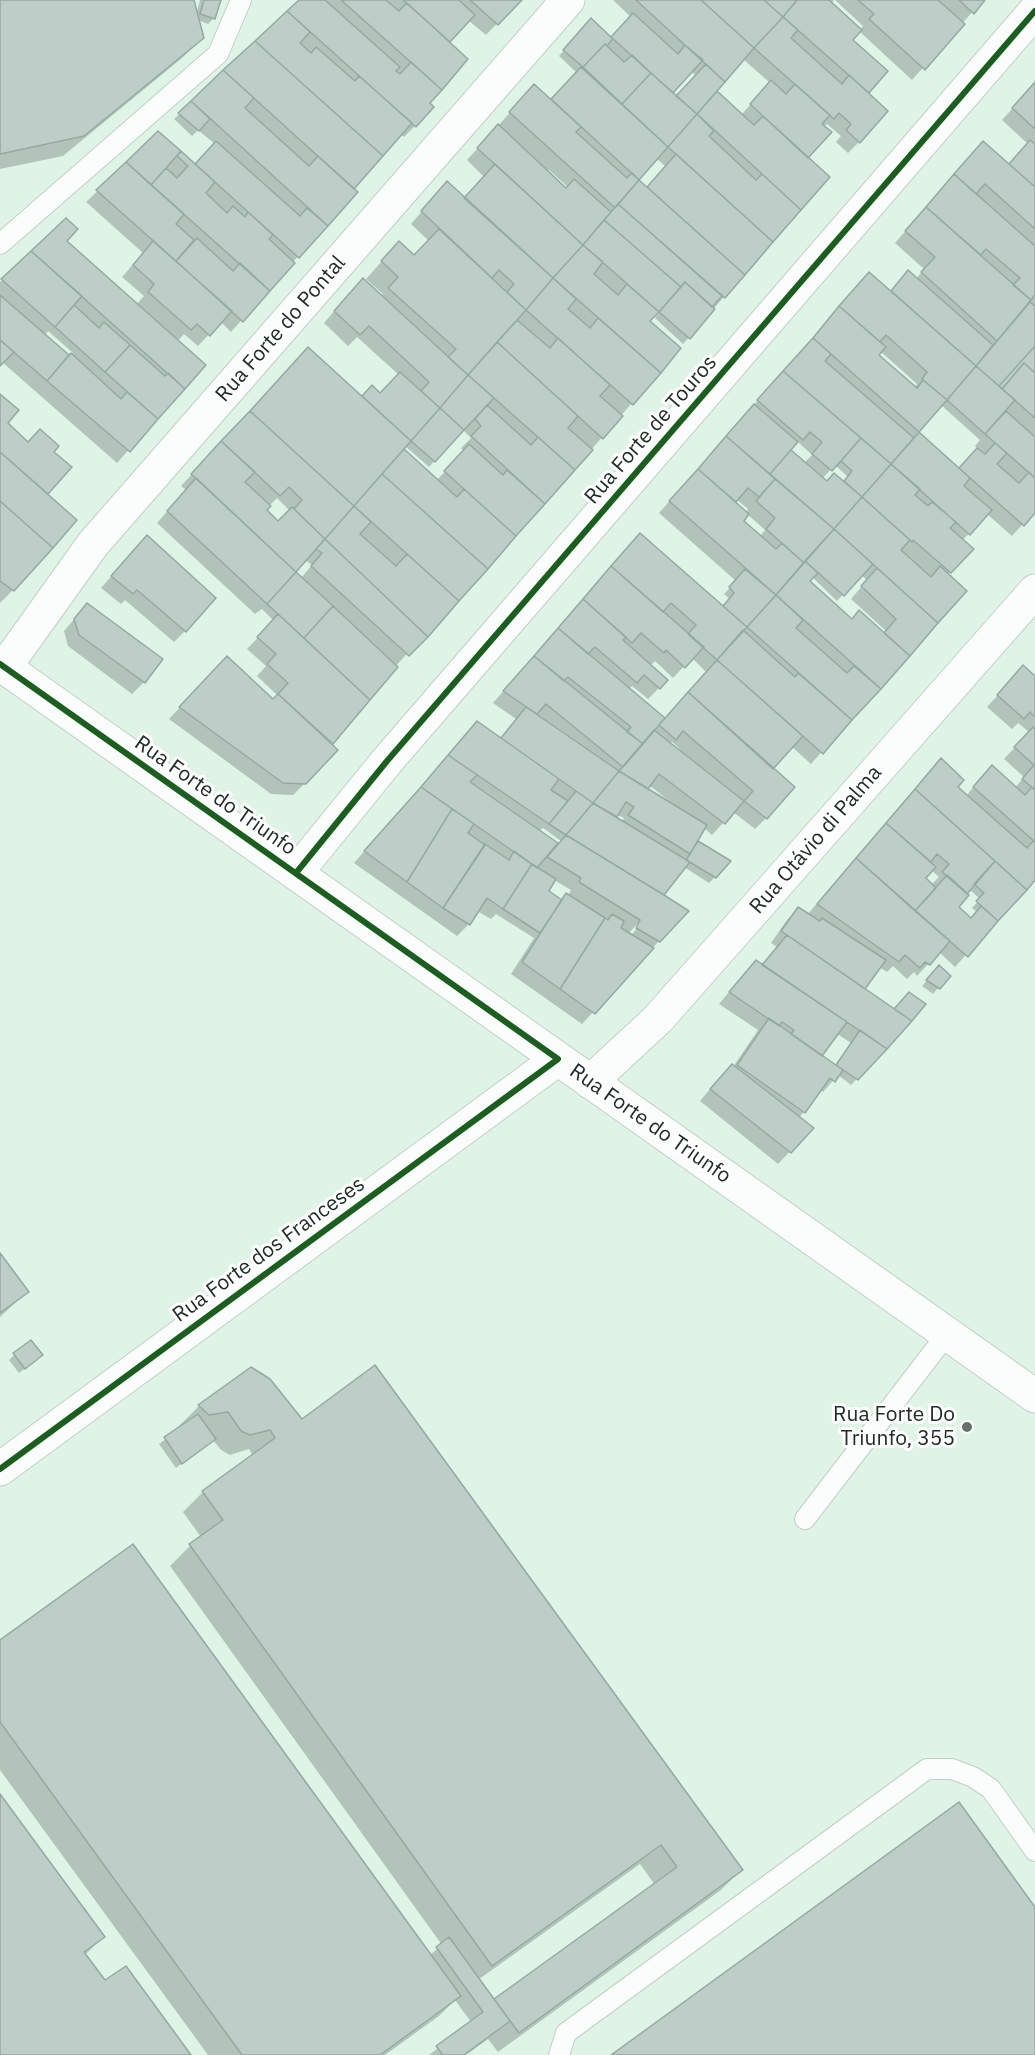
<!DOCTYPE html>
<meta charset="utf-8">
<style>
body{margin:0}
canvas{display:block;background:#dff4e7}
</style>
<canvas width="1035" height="2055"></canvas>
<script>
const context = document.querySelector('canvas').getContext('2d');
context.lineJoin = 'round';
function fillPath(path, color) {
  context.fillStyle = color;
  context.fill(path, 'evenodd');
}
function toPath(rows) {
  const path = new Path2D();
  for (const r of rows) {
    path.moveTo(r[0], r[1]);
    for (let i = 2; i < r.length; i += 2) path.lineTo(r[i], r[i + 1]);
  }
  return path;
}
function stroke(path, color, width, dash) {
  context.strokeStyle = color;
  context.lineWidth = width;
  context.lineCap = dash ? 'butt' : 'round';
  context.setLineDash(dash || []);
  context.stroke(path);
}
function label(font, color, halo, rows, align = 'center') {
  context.font = font + ' "IBM Plex Sans",sans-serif';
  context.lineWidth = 6;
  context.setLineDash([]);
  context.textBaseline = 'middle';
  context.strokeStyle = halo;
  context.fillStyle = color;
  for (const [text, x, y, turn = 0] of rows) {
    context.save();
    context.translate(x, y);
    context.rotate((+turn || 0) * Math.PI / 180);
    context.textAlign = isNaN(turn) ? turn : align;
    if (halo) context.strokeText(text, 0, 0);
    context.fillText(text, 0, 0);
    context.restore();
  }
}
const shadow = toPath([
 [0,0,192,0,196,16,200,0,219,0,214,18,208,24,198,20,202,38,182,58,63,156,0,169],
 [302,0,520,0,486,35,468,20,448,42,428,103,415,126,404,137,400,134,352,189,355,192,231,332,221,322,198,346,184,334,177,342,204,366,117,463,2,362,0,364,0,282,66,220,65,242,136,305,144,296,122,277,143,253,86,202,158,133,195,165,215,144,198,130,192,136,174,119],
 [48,331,73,353,69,357,44,336],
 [613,0,834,0,831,4,860,30,863,26,835,0,983,0,912,80,859,31,851,41,886,71,866,93,859,142,848,153,836,142,841,136,827,124,824,127,806,158,828,177,683,344,655,318,667,304,664,303,648,321,679,349,591,450,395,667,331,744,305,783,293,795,271,794,169,719,216,669,273,701,278,696,257,676,266,666,247,649,274,621,262,609,255,614,157,523,186,490,181,486,235,428,361,398,372,388,380,395,399,375,357,337,348,346,324,323,351,292,380,297,383,294,366,279,383,260,414,257,429,241,411,224,436,195,464,199,484,177,467,160,534,86,551,101,577,73,559,56,586,26,610,38,631,17],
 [743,59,770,83,741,115,715,92],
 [691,71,696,76,676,98,671,93],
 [656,158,666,167,647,188,637,180],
 [549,170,568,187,566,190,547,172],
 [463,430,471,438,461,448,464,451,436,481,396,456,405,446,429,467],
 [277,498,290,511,278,523,265,510],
 [305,560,312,565,301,578,294,572],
 [1035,83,1035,511,1012,536,987,514,962,541,971,549,947,575,965,591,811,764,792,747,771,769,766,818,755,829,733,812,712,835,704,828,693,848,698,843,715,877,709,883,684,867,662,896,659,941,582,1024,511,974,534,938,496,914,491,919,477,911,469,924,457,936,354,863,466,735,500,739,516,719,493,703,629,547,723,608,730,599,724,594,736,581,659,513,858,286,890,292,908,272,916,279,924,269,895,243,972,155,1008,166,1028,144,1002,120],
 [880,351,917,384,914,388,877,355],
 [941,405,980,440,975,446,978,449,959,469,917,432],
 [798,442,812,455,804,463,790,451],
 [835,465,848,477,843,483,826,483,822,479],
 [736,499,748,509,746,513,734,502],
 [747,514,765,530,759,537,742,521],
 [861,575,867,580,851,599,886,631,883,634,851,621,808,581,812,577,837,601],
 [692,658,706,672,664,720,628,690,632,686,648,699,659,688,650,666,655,661,673,678],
 [672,742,680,749,679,752,670,744],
 [649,785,669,801,668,803,646,789],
 [593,801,597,801,589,809,587,808],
 [616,814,624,818,622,822,615,817],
 [543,828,561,841,558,844,539,831],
 [554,880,571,890,568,896,566,895,561,901,546,892],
 [640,921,642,923,631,935,627,935],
 [0,396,6,423,27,443,52,452,69,467,46,494,13,590,0,603],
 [136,548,185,631,174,642,125,600,121,604,101,588],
 [76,617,161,659,144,682,132,694,68,646,64,631],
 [1023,667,1035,678,1035,878,955,967,939,952,917,976,914,972,907,979,893,966,887,972,879,967,863,990,886,1048,851,1085,838,1075,823,1092,820,1090,799,1118,812,1128,778,1164,700,1101,720,1077,733,1067,758,1030,719,1004,745,973,761,966,777,947,771,943,787,920,798,909,807,915,930,772,956,787,966,796,981,778,1015,788,1024,777,1004,759,1029,732,1018,723,1012,729,987,707],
 [931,870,939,877,931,885,924,878],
 [969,889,980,899,972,908,977,912,970,919,957,907],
 [836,1033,851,1043,835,1066,820,1057],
 [934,973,949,976,933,994,922,986],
 [0,1255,27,1292,0,1317],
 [14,1355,36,1360,19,1373,9,1360],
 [251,1368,741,1870,721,1890,498,2052,488,2039,466,2055,429,2055,471,2022,455,2000,439,2016,385,2055,208,2055,0,1770,0,1642,430,1955,442,1945,170,1566,190,1546,201,1537,183,1512,203,1492,253,1456,249,1449,230,1455,221,1450,213,1440,176,1468,159,1444,181,1428,179,1426,199,1406],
 [640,1864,655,1885,494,2001,478,1980],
 [0,1797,103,1937,85,1955,105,1982,189,2055,0,2055]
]);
const building = toPath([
 [0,0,194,0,204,38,84,136,0,154,0,0],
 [204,0,221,0,215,19,200,14,204,0],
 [299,0,325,0,400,67,396,71,400,74,411,62,442,90,430,103,434,107,416,127,287,11,299,0],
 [341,0,386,0,399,11,407,3,468,59,442,90,341,0],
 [403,0,459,0,475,15,450,42,403,0],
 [470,0,522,0,498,25,470,0],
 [636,0,701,0,754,48,725,82,636,0],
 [701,0,764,0,783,17,754,48,701,0],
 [764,0,797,0,783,17,764,0],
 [797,0,829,0,862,30,853,40,888,71,869,93,783,17,797,0],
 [858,0,938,0,965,24,925,70,869,19,874,14,858,0],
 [959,0,985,0,974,14,959,0],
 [287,11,310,32,300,43,311,53,316,47,355,81,359,76,412,123,383,156,255,41,287,11],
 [633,13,678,54,685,45,703,60,673,93,611,37,633,13],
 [783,17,798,30,791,38,842,84,849,75,888,111,860,143,846,130,851,124,839,113,834,119,754,48,783,17],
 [591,18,613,39,607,46,605,44,583,67,563,50,591,18],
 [255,41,383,156,354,189,223,70,255,41],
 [605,44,624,62,632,55,651,73,622,104,583,67,605,44],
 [706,64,725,82,697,114,676,96,706,64],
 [581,67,668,147,639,180,551,99,581,67],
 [223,70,254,98,245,108,309,166,318,156,358,192,328,226,191,101,223,70],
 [651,73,697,114,668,147,622,104,651,73],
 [771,80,786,94,795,84,830,115,822,124,832,132,808,158,750,104,771,80],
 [1035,82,1035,129,1012,108,1035,82],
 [534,84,581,127,576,132,627,178,632,173,639,180,615,208,509,112,534,84],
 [717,91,754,125,763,116,830,177,801,210,697,114,717,91],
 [191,101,210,119,199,131,178,113,191,101],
 [697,114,714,131,709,136,756,180,762,174,801,210,773,242,668,147,697,114],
 [498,124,566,188,574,179,611,212,583,245,477,148,498,124],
 [158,131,181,151,151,185,126,162,158,131],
 [1030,140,1035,144,1035,187,1009,164,1030,140],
 [216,141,300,216,307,208,328,226,299,258,195,164,216,141],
 [983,141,1035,187,1035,229,985,184,976,194,954,174,983,141],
 [181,151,215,182,206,193,227,213,233,206,245,217,248,212,273,235,269,239,295,263,270,291,151,185,166,168,177,178,188,166,177,156,181,151],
 [676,154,773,242,745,275,647,187,676,154],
 [126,162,184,214,176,224,194,240,176,261,96,190,126,162],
 [495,164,583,245,553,278,464,198,495,164],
 [954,174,1035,246,1035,295,1031,300,1013,285,1020,278,986,249,981,255,926,207,954,174],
 [639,180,745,275,725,298,618,204,639,180],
 [447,181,553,278,526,310,507,292,514,284,499,270,492,278,421,211,447,181],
 [618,204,722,296,712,307,685,282,681,287,604,220,618,204],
 [926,207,1031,300,997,341,921,272,935,257,905,231,926,207],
 [66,218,78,229,67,241,206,365,185,389,31,251,66,218],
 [604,220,681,287,659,312,583,245,604,220],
 [439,229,526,310,468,375,448,357,456,349,388,288,398,277,381,261,399,241,414,255,439,229],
 [197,238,233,271,240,263,270,291,243,322,176,261,197,238],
 [153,241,232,311,210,336,197,324,191,330,148,292,154,284,133,265,153,241],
 [583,245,603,262,594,274,618,295,627,284,659,312,650,321,681,348,661,373,553,278,583,245],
 [31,251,82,296,55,327,1,279,31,251],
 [908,270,993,345,976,366,891,291,908,270],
 [869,272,976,366,947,400,922,379,927,372,886,335,880,342,839,306,869,272],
 [363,278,468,375,440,408,421,391,429,382,369,326,360,335,334,311,363,278],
 [553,278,576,299,568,309,590,328,598,318,661,373,633,405,526,310,553,278],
 [685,282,715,309,690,339,659,312,685,282],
 [0,295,69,355,47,381,0,340,0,295],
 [1030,302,1035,306,1035,346,999,386,976,366,1030,302],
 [74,305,99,328,104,322,130,345,105,372,55,327,74,305],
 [839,306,886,347,879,355,917,388,923,380,947,400,919,432,813,338,839,306],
 [517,320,550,348,558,338,610,385,600,396,623,416,603,439,497,342,517,320],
 [813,338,831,354,825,361,914,438,891,464,783,371,813,338],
 [0,340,14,352,0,366,0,340],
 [497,342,578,416,568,428,593,450,575,470,468,375,497,342],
 [130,345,165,376,168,373,185,389,158,419,105,372,130,345],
 [1035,346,1035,373,1024,363,1002,389,999,386,1035,346],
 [308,347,411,441,354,506,250,411,308,347],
 [71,353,121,399,127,392,158,419,130,452,47,381,71,353],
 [1024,363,1035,373,1035,418,1002,389,1024,363],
 [976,366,1015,400,985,434,947,400,976,366],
 [783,371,861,438,832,471,812,454,822,442,810,432,803,440,757,400,783,371],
 [400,372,440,408,411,441,362,396,372,385,380,393,400,372],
 [468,375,494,398,464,430,440,408,468,375],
 [0,394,19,410,8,423,28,442,40,429,59,446,54,452,72,467,48,494,0,452,0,394],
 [754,404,798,442,770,474,726,436,754,404],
 [487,405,531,445,538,437,575,470,545,504,471,436,481,426,475,419,487,405],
 [440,408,464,430,435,462,411,441,440,408],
 [250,411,354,506,325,539,294,509,302,500,289,487,280,496,221,441,250,411],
 [1006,411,1035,437,1035,478,985,434,1006,411],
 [919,432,970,478,964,486,992,510,970,535,891,464,919,432],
 [726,436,775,479,759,497,748,488,736,502,698,469,726,436],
 [861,438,891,464,862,497,844,481,852,471,841,461,861,438],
 [221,441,255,472,245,482,271,506,267,510,278,521,292,507,325,539,296,572,191,474,221,441],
 [995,443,1007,453,997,464,1019,483,1029,472,1035,478,1035,513,1024,526,959,468,977,448,985,454,995,443],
 [469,444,503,475,507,470,545,504,516,536,444,471,469,444],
 [404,449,457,497,464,489,516,536,488,569,382,474,404,449],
 [791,450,827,481,834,473,862,497,834,529,770,474,791,450],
 [0,452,77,520,53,548,0,501,0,452],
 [891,464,920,489,915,495,928,506,932,502,956,522,950,528,974,549,951,573,913,540,912,542,862,497,891,464],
 [698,469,749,514,744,521,776,549,782,543,804,563,776,595,669,501,698,469],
 [382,474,488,569,459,601,354,506,382,474],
 [196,478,296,572,267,604,167,511,196,478],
 [775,479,834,529,804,563,766,529,775,518,756,501,775,479],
 [862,497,910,540,901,550,931,577,940,566,967,591,938,623,834,529,862,497],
 [0,501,53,548,14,591,0,581,0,501],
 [354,506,371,522,360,534,396,566,407,554,459,601,428,637,325,539,354,506],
 [834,529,873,564,844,596,805,561,834,529],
 [640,533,747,627,717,660,688,634,696,625,671,603,663,612,611,566,640,533],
 [147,535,216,598,186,632,137,590,133,594,111,576,147,535],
 [325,539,428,637,409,656,311,566,322,553,316,549,325,539],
 [805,561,818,573,810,581,852,619,859,610,910,656,881,689,776,595,805,561],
 [611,566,704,647,685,668,666,650,664,653,641,633,632,643,583,599,611,566],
 [877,568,938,623,910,656,884,633,896,619,861,586,877,568],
 [745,569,776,595,747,627,723,606,734,593,729,587,745,569],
 [296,572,333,606,304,638,267,604,296,572],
 [776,595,803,620,796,628,847,673,854,666,881,689,852,720,747,627,776,595],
 [583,599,626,637,623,640,668,680,660,689,644,675,637,683,595,647,588,654,558,628,583,599],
 [87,603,163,659,145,683,79,635,74,619,87,603],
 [333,606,398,667,370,700,304,638,333,606],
 [278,614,370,700,333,744,278,694,288,683,267,664,276,654,257,637,278,614],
 [558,628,665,718,643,744,627,732,631,727,568,677,564,681,534,656,558,628],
 [743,630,795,677,798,673,852,720,823,754,717,660,743,630],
 [227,656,273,699,278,694,338,750,306,784,283,783,179,707,227,656],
 [534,656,643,744,623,767,546,704,537,714,503,691,534,656],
 [717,660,803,736,773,769,688,692,717,660],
 [1023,665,1035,676,1035,717,1030,712,1024,719,997,695,1023,665],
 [688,692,795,787,767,819,744,801,753,791,683,731,676,740,659,725,688,692],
 [526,707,619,771,593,803,501,738,526,707],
 [477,721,559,779,551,790,568,801,549,824,448,755,477,721],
 [1033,727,1035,729,1035,790,1022,779,1034,765,1014,747,1033,727],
 [654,730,744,801,725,824,659,774,648,789,619,771,654,730],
 [448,755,477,775,470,782,558,843,537,868,421,787,448,755],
 [941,758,964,780,958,787,1027,848,1033,841,1035,842,1035,880,1027,890,915,789,941,758],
 [992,765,1025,795,1032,787,1035,790,1035,842,973,787,992,765],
 [619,771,707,825,690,854,628,815,634,807,626,802,617,817,593,803,619,771],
 [421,787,452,809,407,882,364,851,421,787],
 [915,789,995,861,967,894,942,872,949,864,937,854,931,862,886,823,915,789],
 [576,791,593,803,566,835,549,824,576,791],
 [593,803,690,862,664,895,566,835,593,803],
 [452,809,474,824,468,833,485,845,443,908,407,882,452,809],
 [886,823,936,867,926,878,936,888,915,911,856,858,886,823],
 [566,835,664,895,689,911,660,942,636,928,640,920,579,882,581,878,547,857,566,835],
 [698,841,731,861,716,878,686,860,698,841],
 [485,844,509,860,514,851,532,864,503,909,487,898,470,925,443,908,485,844],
 [856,858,950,941,930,965,925,962,920,968,905,955,899,962,817,904,856,858],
 [995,861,1027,890,998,921,976,901,984,893,974,884,995,861],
 [532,864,556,879,549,891,562,900,540,933,503,909,532,864],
 [947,875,969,895,959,907,971,918,981,906,998,921,968,957,915,911,947,875],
 [566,893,605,918,560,989,522,962,566,893],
 [798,907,820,921,822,918,886,960,865,989,781,931,798,907],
 [612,914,624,921,621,928,654,948,595,1014,560,989,605,918,608,920,612,914],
 [787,935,912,1021,887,1049,762,965,787,935],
 [756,960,847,1022,822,1056,791,1034,794,1030,782,1022,779,1026,729,992,756,960],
 [939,965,951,976,940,989,926,980,939,965],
 [909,992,926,1004,912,1021,894,1009,909,992],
 [769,1018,843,1070,835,1082,830,1078,805,1113,737,1065,769,1018],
 [860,1030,887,1049,858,1080,836,1065,860,1030],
 [732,1064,814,1128,791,1153,710,1089,732,1064],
 [0,1253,29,1292,0,1313,0,1253],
 [31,1340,43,1355,25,1369,13,1353,31,1340],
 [375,1365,743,1870,519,2033,494,1999,677,1867,661,1845,492,1966,189,1544,223,1520,202,1491,275,1438,270,1430,250,1435,241,1431,228,1412,209,1415,198,1405,251,1367,270,1379,302,1419,375,1365],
 [198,1414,216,1439,182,1464,164,1437,198,1414],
 [133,1544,461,1996,380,2055,242,2055,0,1722,0,1640,133,1544],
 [0,1794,105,1937,84,1952,105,1980,126,1966,191,2055,0,2055,0,1794],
 [959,1802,1035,1907,1035,2055,611,2055,959,1802],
 [449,1937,510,2021,464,2055,443,2055,436,2046,483,2012,436,1947,449,1937]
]);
const lane = toPath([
 [0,244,218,54,241,0],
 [805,1519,947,1334],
 [559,2055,566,2033,927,1769,952,1769,973,1777,991,1789,1035,1851]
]);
const street = toPath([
 [5,667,93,544,568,0],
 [296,873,387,761,1035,11],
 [590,1082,658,1019,1035,591],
 [0,1469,558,1059]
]);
const secondary = toPath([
 [0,664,1035,1396]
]);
const cycleway = toPath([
 [0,664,558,1059,0,1469],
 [296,873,387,761,1035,11]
]);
const markers = [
 [967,1427,6,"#63736a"]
];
const streetNames = [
 ["Rua Forte do Pontal",281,329,-49],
 ["Rua Forte de Touros",651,430,-49],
 ["Rua Forte do Triunfo",215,796,35],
 ["Rua Otávio di Palma",816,840,-49],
 ["Rua Forte do Triunfo",650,1124,35],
 ["Rua Forte dos Franceses",269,1250,-36]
];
const poiNames = [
 ["Rua Forte Do",955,1415],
 ["Triunfo, 355",955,1439]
];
fillPath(shadow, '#0003');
fillPath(building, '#bccec7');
stroke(building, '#96a8a2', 1.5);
stroke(lane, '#c0d0c7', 22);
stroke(street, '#c0d0c7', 35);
stroke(secondary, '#c0d0c7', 35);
stroke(lane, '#fafdfb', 20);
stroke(street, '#fafdfb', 33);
stroke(secondary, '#fafdfb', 33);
stroke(cycleway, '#1b5e20', 6);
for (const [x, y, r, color] of markers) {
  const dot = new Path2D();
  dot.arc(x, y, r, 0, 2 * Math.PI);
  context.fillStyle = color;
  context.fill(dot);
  stroke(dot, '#fefefe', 2);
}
label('21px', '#202e26', '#fefefe', streetNames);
label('21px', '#202e26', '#fefefe', poiNames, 'right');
</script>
